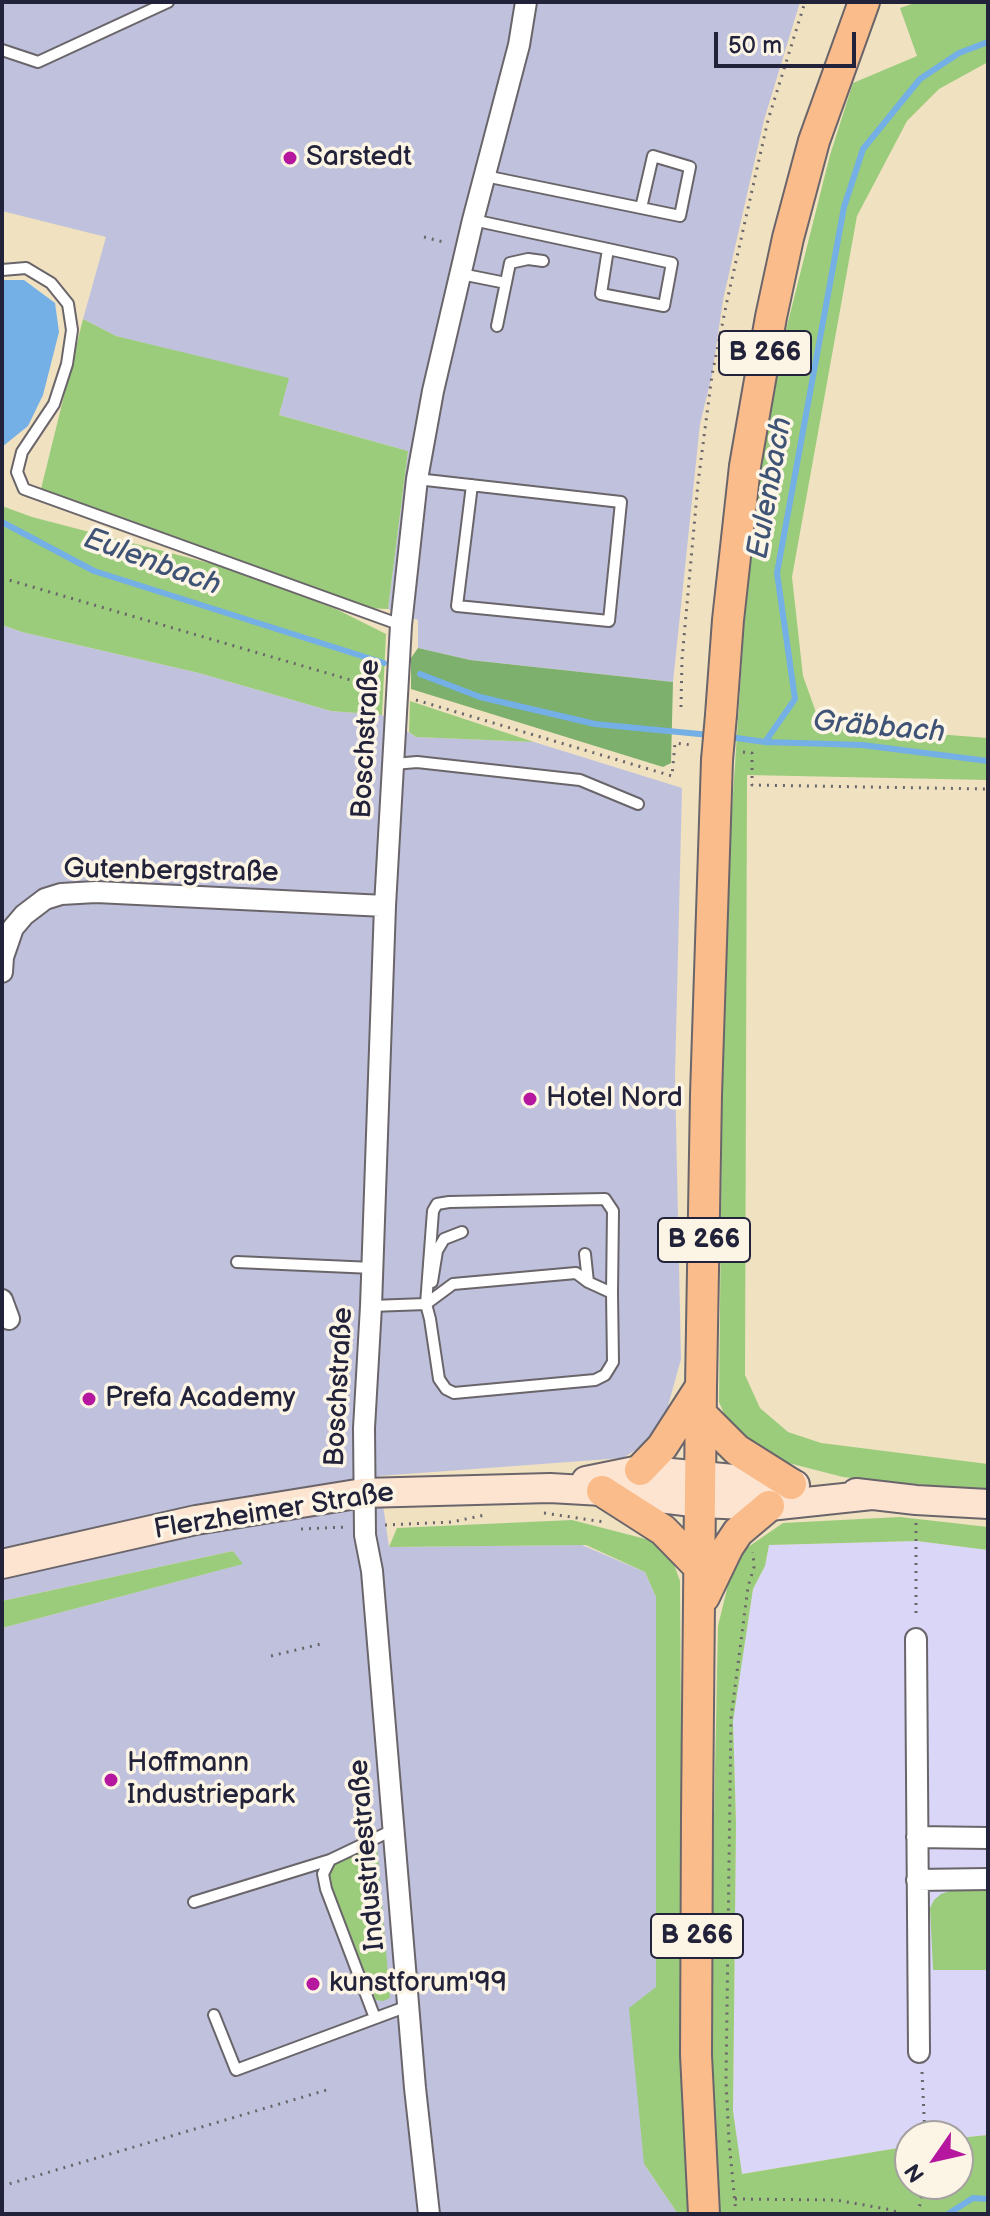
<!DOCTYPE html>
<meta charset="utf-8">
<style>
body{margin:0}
#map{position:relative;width:990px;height:2216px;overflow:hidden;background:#f0e1c1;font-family:"Balsamiq Sans",sans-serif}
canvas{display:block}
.frame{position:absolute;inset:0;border:4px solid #22223b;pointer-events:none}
.north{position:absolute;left:894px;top:2120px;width:80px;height:80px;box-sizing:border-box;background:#fcf5e5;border:2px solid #a5a1a1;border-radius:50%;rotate:236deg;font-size:22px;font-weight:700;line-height:32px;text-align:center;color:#22223b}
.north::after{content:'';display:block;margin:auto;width:28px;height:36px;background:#b5179e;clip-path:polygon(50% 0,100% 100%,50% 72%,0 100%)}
.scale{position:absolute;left:714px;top:32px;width:142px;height:36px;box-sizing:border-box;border:4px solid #22223b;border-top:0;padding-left:10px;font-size:24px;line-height:28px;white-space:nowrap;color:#22223b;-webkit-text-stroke:6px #fcf5e5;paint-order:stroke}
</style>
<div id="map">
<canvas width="990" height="2216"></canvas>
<div class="frame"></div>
<div class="north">N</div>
<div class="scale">50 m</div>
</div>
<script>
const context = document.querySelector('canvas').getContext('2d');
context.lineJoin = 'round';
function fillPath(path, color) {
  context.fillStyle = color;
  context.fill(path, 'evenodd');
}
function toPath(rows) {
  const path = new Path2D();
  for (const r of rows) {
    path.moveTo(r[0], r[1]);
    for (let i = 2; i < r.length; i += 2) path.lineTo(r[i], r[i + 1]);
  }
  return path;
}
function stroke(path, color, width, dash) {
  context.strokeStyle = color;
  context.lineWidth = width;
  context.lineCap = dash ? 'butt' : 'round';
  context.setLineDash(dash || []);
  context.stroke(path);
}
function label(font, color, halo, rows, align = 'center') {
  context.font = font + ' "Balsamiq Sans",sans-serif';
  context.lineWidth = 7;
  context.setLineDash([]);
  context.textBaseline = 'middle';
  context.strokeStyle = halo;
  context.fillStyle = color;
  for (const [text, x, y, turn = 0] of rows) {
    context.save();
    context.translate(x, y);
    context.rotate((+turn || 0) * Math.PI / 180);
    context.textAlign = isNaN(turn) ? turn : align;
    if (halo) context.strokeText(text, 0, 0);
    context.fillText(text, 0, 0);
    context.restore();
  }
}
const built = toPath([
 [917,1541,988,1550,988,2135,958,2138,958,2136,910,2136,910,2146,741,2174,733,2111,736,1823,733,1720,753,1589,765,1566,769,1545]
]);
const industrial = toPath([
 [2,2,800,2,764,120,723,300,712,375,700,424,673,682,470,660,418,648,418,620,388,609,408,451,279,415,288,379,116,336,83,319,106,237,2,211],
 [2,625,22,632,199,673,331,711,382,715,416,737,534,742,682,788,675,1076,681,1359,665,1417,650,1441,623,1458,379,1476,389,1547,582,1545,645,1572,656,1597,656,1987,644,2164,678,2214,2,2214,2,1628,242,1564,233,1551,2,1601]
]);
const green = toPath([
 [918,2,988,2,988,62,939,89,907,121,857,216,792,577,803,676,818,718,884,730,988,738,988,780,747,775,745,1375,760,1408,788,1432,821,1443,988,1464,988,1491,843,1477,769,1458,729,1425,719,1402,724,931,746,598,761,466,784,338,830,155,853,83,917,56,900,8],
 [83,319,116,336,289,378,279,415,408,451,388,609,361,608,41,489],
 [2,506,32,517,228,568,336,609,386,634,382,715,331,711,199,673,22,632,2,625],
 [410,701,534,742,416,737,409,732],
 [900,1517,988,1527,988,1550,917,1541,769,1545,765,1566,753,1589,733,1721,736,1823,733,2111,742,2174,910,2146,910,2184,958,2184,958,2138,988,2135,988,2214,719,2214,709,2058,718,1626,735,1556,783,1523],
 [572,1520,661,1543,672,1559,680,1581,683,2055,694,2214,678,2214,644,2164,629,2008,656,1987,656,1597,645,1572,586,1545,389,1547,397,1528],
 [233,1551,243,1564,2,1628,2,1601],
 [377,1846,390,1998,383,2001,376,2000,327,1876,332,1862],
 [988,1889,988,1970,933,1970,930,1908,934,1900,941,1894,953,1890]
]);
const forest = toPath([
 [418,648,470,660,673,682,671,763,663,767,411,689,411,658]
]);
const water = toPath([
 [2,280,24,280,55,303,59,332,43,395,28,426,2,447]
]);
const stream = toPath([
 [2,522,94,571,384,663],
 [420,674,480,697,595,724,710,735],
 [729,737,765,742,862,745,988,761],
 [765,742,795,699,777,573,844,207,863,149,920,79,959,53,988,42],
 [948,2214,973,2198,988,2199]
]);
const path = toPath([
 [424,237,447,243],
 [2,578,378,688],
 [416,700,672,776,675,743,692,745],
 [681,707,682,659,698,483,712,375,727,301,768,120,805,2],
 [743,752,752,753,752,785,988,789],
 [544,1513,604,1522],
 [916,1523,916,1619],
 [385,1525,452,1522,485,1515],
 [301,1529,346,1527],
 [271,1656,321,1644],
 [922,2072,925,2136],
 [2,2186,330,2089],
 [735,2199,836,2200,892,2210,902,2214],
 [736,2214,729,2141,726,2081,731,1718,748,1587,754,1567,753,1552],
 [918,2214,924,2184]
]);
const lane = toPath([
 [2,50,38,62,168,2],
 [485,176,680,216,690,167,653,156,641,208],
 [473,220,608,249,672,263,664,306,601,294,608,249],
 [2,270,26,268,51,283,68,304,72,330,67,364,54,404,22,452,17,472,24,489,401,625],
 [461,274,506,283],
 [497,326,510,263,528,259,543,261],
 [417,479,621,502,609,621,457,606,472,485],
 [394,764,417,762,580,780,638,804],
 [585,1254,588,1282],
 [237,1262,373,1268],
 [432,1282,437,1251,444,1239,462,1232],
 [371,1306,426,1304,453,1284,576,1273,588,1282,612,1293,613,1362,605,1375,595,1380,454,1393,446,1389,439,1379,430,1319,426,1304,433,1211,437,1204,449,1202,605,1199,613,1211,612,1293],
 [194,1902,330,1860],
 [214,2015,236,2070,408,2006],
 [375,2018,326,1889,323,1874,330,1860,395,1829]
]);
const street = toPath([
 [2,972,3,957,13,928,24,915,45,899,61,894,96,892,385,906],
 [2,1300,9,1319],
 [916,1639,919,2052],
 [917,1837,988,1838],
 [917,1880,988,1879],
 [429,2214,415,2088,372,1571,365,1535,364,1428,371,1306,385,906,401,625,417,479,433,391,473,220,519,45,526,2]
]);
const secondary = toPath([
 [586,1481,640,1470,795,1485],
 [856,1493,916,1500,988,1504],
 [2,1564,196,1520,363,1493,550,1488,602,1491,701,1503,769,1506,872,1495]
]);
const primary = toPath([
 [721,715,728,620,745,466,771,317,788,238,814,141,864,2],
 [700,1413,737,1450,791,1484],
 [640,1470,662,1447,700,1388],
 [602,1491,663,1530,700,1568],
 [704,1597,728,1547,738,1532,769,1506],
 [704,2214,696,2055,697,1816,701,1386,706,1095,717,760]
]);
const primaryBridge = toPath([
 [717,760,721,715]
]);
const markers = [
 [290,158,8,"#b5179e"],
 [530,1099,8,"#b5179e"],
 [89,1399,8,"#b5179e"],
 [111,1780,8,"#b5179e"],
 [313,1984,8,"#b5179e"]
];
const shields = [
 [765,353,92],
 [704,1240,92],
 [697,1936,92]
];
const shieldNames = [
 ["B 266",765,353],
 ["B 266",704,1240],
 ["B 266",697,1936]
];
const poiNames = [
 ["Sarstedt",306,158],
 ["Hotel Nord",546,1099],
 ["Prefa Academy",105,1399],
 ["Hoffmann",127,1764],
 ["Industriepark",127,1796],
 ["kunstforum'99",329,1984]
];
const streetNames = [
 ["Boschstraße",367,739,-87],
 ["Gutenbergstraße",171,872,1],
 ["Boschstraße",340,1387,-87],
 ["Flerzheimer Straße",274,1512,-9],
 ["Industriestraße",368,1855,-95]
];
const waterNames = [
 ["Eulenbach",771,488,-80],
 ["Eulenbach",152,563,20],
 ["Gräbbach",879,728,5]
];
fillPath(built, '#dad6f7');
fillPath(industrial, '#c0c2dd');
fillPath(green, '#9bcc7c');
fillPath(forest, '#7cb06c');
fillPath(water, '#74afe5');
stroke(stream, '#74afe5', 6);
stroke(lane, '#6a656a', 14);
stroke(street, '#6a656a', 24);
stroke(secondary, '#6a656a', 32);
stroke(primary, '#6a656a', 34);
stroke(path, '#6a656a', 3, [2, 6]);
stroke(lane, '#fff', 10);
stroke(street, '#fff', 20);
stroke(secondary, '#fde4d1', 28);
stroke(primary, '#fabc8b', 30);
stroke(primaryBridge, '#6a656a', 34, []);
stroke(primaryBridge, '#fabc8b', 30);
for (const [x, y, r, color] of markers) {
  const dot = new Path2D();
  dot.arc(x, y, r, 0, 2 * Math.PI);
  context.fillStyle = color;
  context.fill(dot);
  stroke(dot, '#fcf5e5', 3);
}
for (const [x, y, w] of shields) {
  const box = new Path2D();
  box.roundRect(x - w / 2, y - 22, w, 44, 6);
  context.fillStyle = '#fcf5e5';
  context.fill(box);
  stroke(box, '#22223b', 2);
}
label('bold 26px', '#22223b', null, shieldNames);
label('28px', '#22223b', '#fcf5e5', poiNames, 'left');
label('28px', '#22223b', '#fcf5e5', streetNames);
label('italic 30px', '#3f5376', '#fcf5e5', waterNames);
</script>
